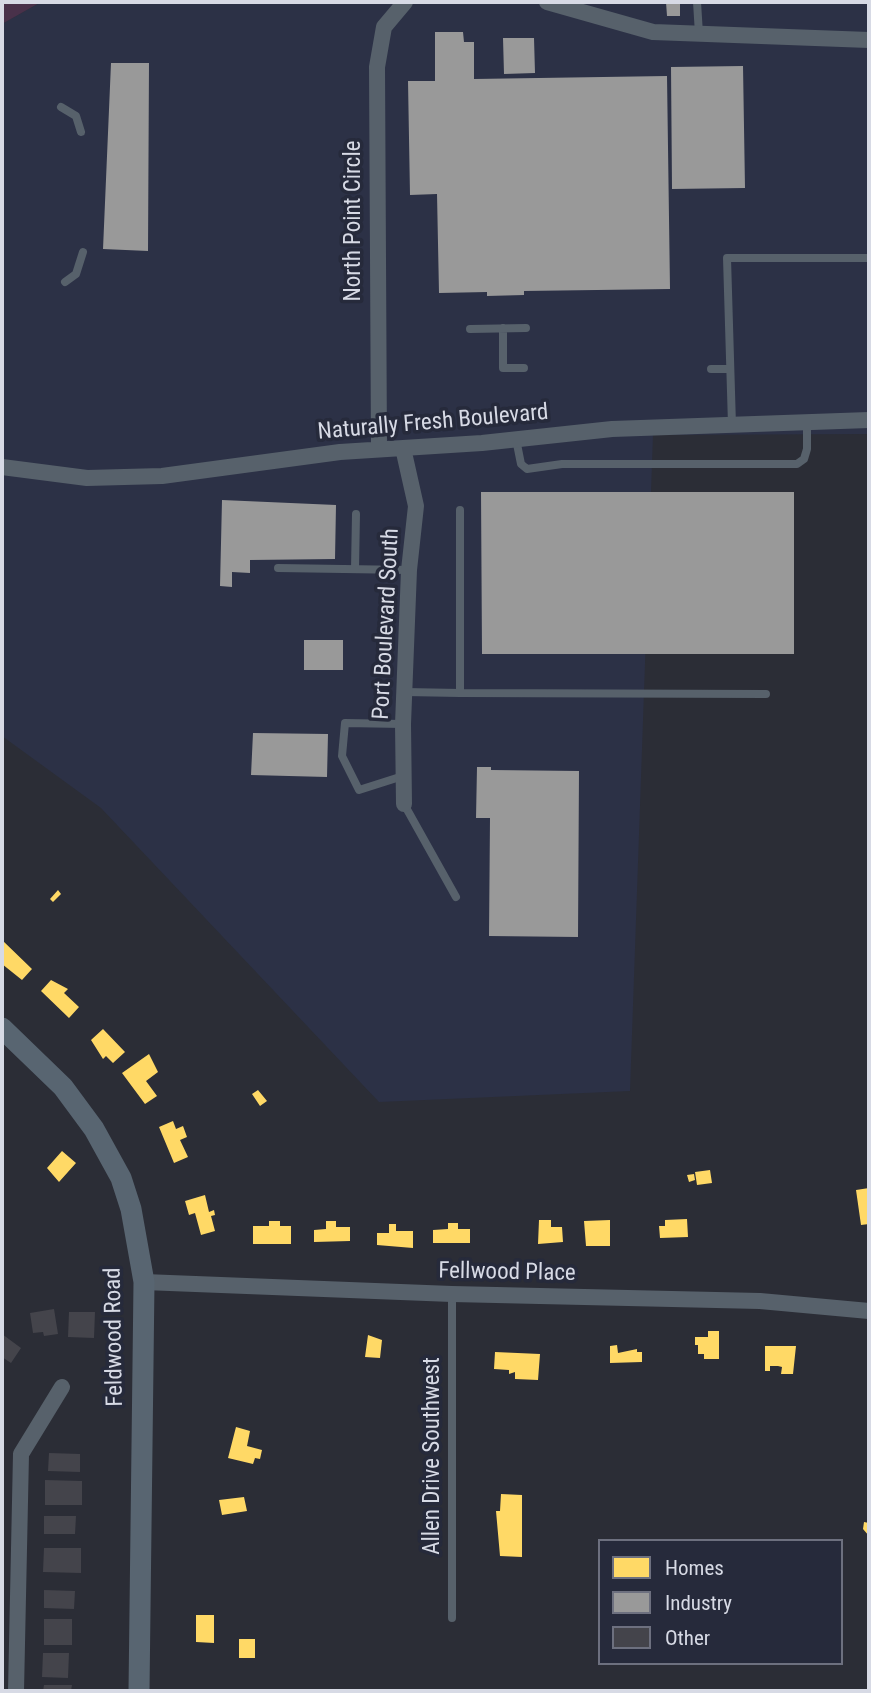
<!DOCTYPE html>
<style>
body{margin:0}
#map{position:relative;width:871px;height:1693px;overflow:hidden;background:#2b2d36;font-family:"Roboto Condensed",sans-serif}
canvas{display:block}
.frame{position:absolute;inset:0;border:4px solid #d7dae5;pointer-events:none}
.legend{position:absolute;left:598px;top:1539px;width:245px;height:126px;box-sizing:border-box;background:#262a3b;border:2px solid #6d707f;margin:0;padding:9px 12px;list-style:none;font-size:21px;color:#d7dae5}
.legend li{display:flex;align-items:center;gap:14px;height:35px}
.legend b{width:35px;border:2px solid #6d707f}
</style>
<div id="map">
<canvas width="871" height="1693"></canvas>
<div class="frame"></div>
<ul class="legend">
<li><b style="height:19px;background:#ffd966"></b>Homes</li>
<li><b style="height:19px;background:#999"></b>Industry</li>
<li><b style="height:19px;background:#44444b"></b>Other</li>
</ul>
</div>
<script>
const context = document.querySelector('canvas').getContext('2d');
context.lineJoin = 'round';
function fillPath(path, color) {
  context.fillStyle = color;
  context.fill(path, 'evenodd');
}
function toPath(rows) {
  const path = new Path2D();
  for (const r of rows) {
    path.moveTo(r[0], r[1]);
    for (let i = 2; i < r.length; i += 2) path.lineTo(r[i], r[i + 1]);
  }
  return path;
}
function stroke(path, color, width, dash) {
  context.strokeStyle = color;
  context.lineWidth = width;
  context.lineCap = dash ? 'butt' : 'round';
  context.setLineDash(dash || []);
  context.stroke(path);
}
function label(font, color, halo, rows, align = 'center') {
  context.font = font + ' "Roboto Condensed",sans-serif';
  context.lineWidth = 7;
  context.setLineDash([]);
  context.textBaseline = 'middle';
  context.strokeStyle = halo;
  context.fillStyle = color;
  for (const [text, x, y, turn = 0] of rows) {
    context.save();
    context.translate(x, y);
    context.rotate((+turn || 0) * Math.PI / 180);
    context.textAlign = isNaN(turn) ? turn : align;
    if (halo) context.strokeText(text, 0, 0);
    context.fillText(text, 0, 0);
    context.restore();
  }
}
const built = toPath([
 [41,2,869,2,869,434,653,435,630,1091,379,1102,101,808,2,736,2,24]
]);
const green = toPath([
 [2,2,41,2,2,24]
]);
const homes = toPath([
 [58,890,61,894,53,902,50,899],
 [2,940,32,969,22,980,2,964],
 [51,980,68,989,64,993,79,1007,69,1018,41,991],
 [103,1029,125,1052,113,1063,106,1056,103,1059,91,1040],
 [149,1054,158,1072,146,1081,157,1096,145,1104,122,1073],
 [258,1090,267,1101,260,1106,252,1094],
 [173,1121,176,1129,183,1126,187,1137,180,1140,188,1157,174,1163,159,1127],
 [62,1151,76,1163,59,1182,47,1168],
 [710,1170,712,1183,697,1185,695,1172],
 [694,1174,695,1180,689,1182,687,1175],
 [869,1188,869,1224,861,1225,856,1190],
 [205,1195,209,1212,214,1210,215,1215,211,1216,215,1231,201,1235,195,1213,189,1215,185,1201],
 [687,1219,688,1237,660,1238,659,1226,665,1226,665,1220],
 [539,1220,551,1220,551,1227,562,1227,563,1242,538,1244],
 [610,1220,610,1246,586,1246,584,1221],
 [269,1221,280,1221,280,1226,291,1226,291,1244,253,1244,253,1226,269,1226],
 [326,1221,336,1221,336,1227,350,1227,350,1241,314,1242,314,1230,326,1229],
 [448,1223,458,1223,458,1229,470,1229,470,1243,433,1243,433,1230,448,1229],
 [389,1224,396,1224,396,1231,413,1231,413,1248,377,1245,377,1233,389,1233],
 [708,1331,719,1331,719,1359,704,1359,704,1354,698,1354,698,1345,695,1345,695,1337,708,1337],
 [368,1335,382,1340,380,1358,365,1357],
 [617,1345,618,1353,637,1349,637,1352,642,1352,642,1362,610,1363,610,1346],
 [765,1346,796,1346,793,1374,781,1374,782,1367,778,1366,770,1366,770,1371,765,1371],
 [495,1352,540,1354,538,1380,515,1379,515,1372,509,1374,509,1370,494,1369],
 [236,1427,250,1431,247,1446,262,1450,260,1459,255,1458,253,1464,228,1458],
 [501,1494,522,1495,522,1557,500,1556,496,1511,500,1511],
 [244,1497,247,1511,222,1515,219,1500],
 [864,1522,869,1523,869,1536,863,1529],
 [196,1615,214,1615,214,1643,196,1642],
 [239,1639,255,1639,255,1658,239,1658]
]);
const industry = toPath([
 [666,2,680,2,680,16,667,16],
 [435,32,463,32,464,42,474,42,474,79,667,76,670,289,524,291,524,295,487,296,487,292,439,293,437,194,410,195,408,81,435,81],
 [503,38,534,38,535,73,504,74],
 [111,63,149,63,148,251,103,249],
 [743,66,745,188,672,189,671,67],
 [481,492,794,492,794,654,482,654],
 [222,500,336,505,335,559,250,560,250,573,232,572,232,587,220,586],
 [304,640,343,640,343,670,304,670],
 [253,733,328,734,327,777,251,775],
 [477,767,491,767,491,770,579,771,578,937,489,936,490,818,476,818]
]);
const building = toPath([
 [54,1309,58,1334,44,1336,43,1332,33,1333,30,1313],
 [69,1312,95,1312,94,1338,68,1337],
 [2,1334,21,1348,11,1363,2,1357],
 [49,1453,80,1454,80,1472,48,1471],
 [45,1480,82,1481,82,1505,45,1505],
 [44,1516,76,1516,75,1534,44,1534],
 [44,1548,81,1548,81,1573,43,1572],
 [44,1590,75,1591,74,1609,44,1608],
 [44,1619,72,1619,72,1645,44,1645],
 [43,1653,69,1653,68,1678,42,1677],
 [44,1685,72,1685,71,1691,43,1691]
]);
const lane = toPath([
 [697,2,699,34],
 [61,107,76,116,81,132],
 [65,282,76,274,83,252],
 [503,328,503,368,524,368],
 [470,329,526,328],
 [711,369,730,369],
 [732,425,727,258,869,258],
 [516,439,521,464,527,469,562,464,797,464,804,459,807,449,807,423],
 [278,568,409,570],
 [355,569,356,514],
 [405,692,460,693,460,510],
 [460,693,766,694],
 [403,776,359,790,342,756,345,723,403,724],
 [404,804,456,897],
 [452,1294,452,1618]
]);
const street = toPath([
 [547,2,653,32,869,40],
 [403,448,416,506,409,570,403,724,404,804],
 [379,449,377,67,384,27,405,2],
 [2,467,87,478,162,476,340,452,482,443,612,429,869,420],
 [144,1282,452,1294,760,1301,869,1311],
 [16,1691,21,1454,62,1387]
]);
const secondary = toPath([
 [2,1028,63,1087,94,1129,121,1178,131,1209,144,1282,139,1691]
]);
const streetNames = [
 ["North Point Circle",354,221,-90],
 ["Naturally Fresh Boulevard",433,423,-5],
 ["Port Boulevard South",387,624,-87],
 ["Fellwood Place",507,1273,1],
 ["Feldwood Road",115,1337,-91],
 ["Allen Drive Southwest",433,1456,-90]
];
fillPath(built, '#2c3146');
fillPath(green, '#49314a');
fillPath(homes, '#ffd966');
fillPath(industry, '#999');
fillPath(building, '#44444b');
stroke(lane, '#57616b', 8);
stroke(street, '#57616b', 16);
stroke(secondary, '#586571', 21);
label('23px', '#d7dae5', '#262a3b', streetNames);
</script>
